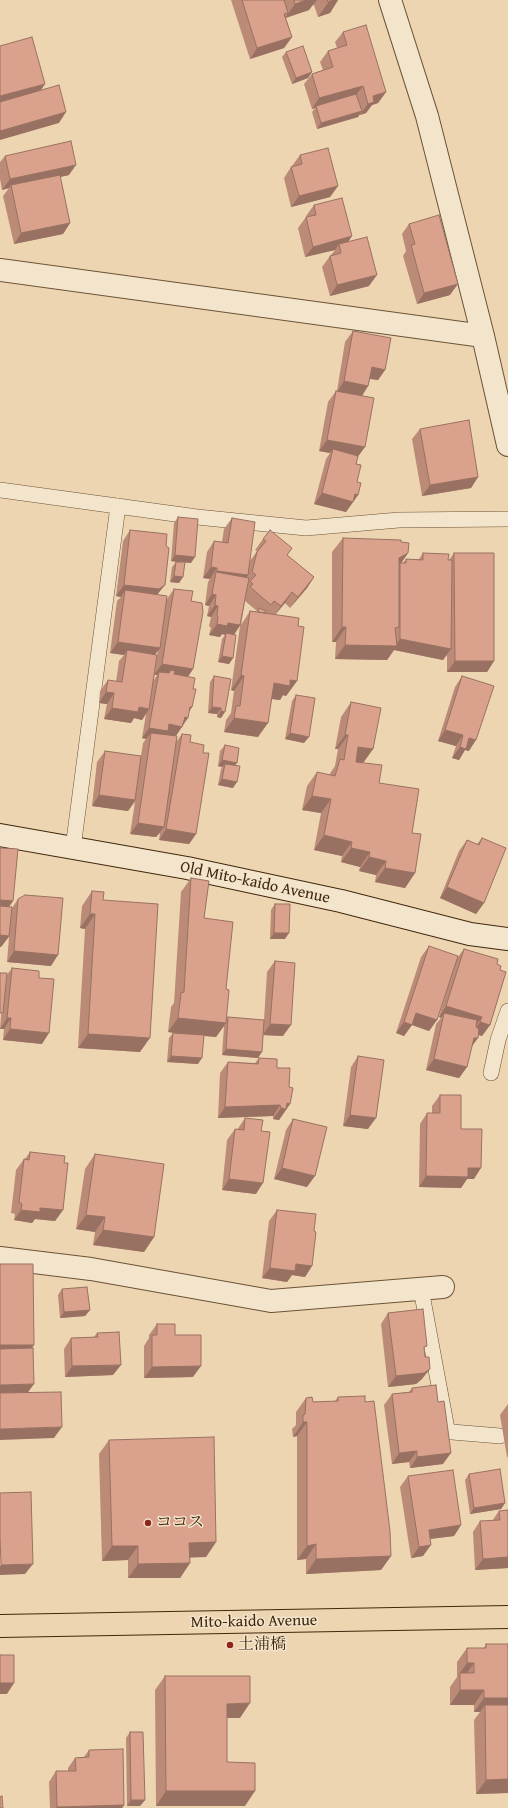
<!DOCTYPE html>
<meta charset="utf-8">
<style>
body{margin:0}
canvas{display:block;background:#edd5b1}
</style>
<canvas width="508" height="1808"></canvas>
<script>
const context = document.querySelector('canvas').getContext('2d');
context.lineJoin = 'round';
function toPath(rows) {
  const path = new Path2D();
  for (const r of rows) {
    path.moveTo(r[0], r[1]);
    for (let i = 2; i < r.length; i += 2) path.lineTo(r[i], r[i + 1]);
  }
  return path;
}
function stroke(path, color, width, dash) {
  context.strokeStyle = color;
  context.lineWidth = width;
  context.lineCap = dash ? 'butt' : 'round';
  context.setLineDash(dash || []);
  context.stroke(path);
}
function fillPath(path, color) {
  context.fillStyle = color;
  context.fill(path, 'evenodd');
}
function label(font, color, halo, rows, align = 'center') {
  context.font = font + ' "Gentium Book Plus","Noto Serif JP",serif';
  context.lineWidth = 3;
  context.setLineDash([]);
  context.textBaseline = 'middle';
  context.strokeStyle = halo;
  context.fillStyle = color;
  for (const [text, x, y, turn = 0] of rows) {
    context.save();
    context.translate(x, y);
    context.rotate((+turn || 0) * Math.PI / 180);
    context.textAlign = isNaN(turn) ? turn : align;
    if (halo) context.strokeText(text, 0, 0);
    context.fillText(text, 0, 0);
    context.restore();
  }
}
const lane = toPath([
 [0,490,197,517,306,528,399,520,508,519],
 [73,848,118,506],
 [491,1073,498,1040,508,1011],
 [421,1289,447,1429,452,1432,500,1436]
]);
const street = toPath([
 [390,0,427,116,483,336,508,445],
 [0,270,483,336],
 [0,1258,91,1269,271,1301,443,1287]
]);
const secondary = toPath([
 [0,835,187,868,341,901,470,934,508,939]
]);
const highway = toPath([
 [0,1626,508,1617]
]);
const wall = toPath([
 [231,0,340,0,338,0,330,13,318,17,314,5,312,5,309,10,286,18,292,37,284,48,250,59],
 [343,32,386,92,378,103,372,105,366,113,360,115,360,114,358,117,317,129,312,112,315,108,312,109,304,84,312,74,323,70,320,62,328,51,337,48,335,42],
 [286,52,312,72,308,78,292,84,282,57],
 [300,155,338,186,330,197,291,207,284,178,291,167,292,167,292,166],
 [5,156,69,175,60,177,70,223,63,234,14,244,3,196,9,188,2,190,0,179,0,162],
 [314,205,349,241,369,286,330,296,322,267,330,256,331,256,331,255,335,250,305,257,298,228,306,217,307,217,306,216],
 [409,224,450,295,417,304,403,256,406,251,402,234],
 [353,331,385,370,378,380,370,379,368,386,362,396,358,457,356,464,358,495,346,512,314,504,326,459,330,453,319,451,328,402,336,391,337,391,345,342],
 [420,429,478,477,471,488,422,496,412,439],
 [178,517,191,563,183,562,183,577,179,583,170,582,172,567,176,562,171,561,174,523],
 [232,518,250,561,257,551,255,550,263,539,292,548,287,555,314,577,307,588,290,608,285,603,275,615,298,626,297,681,286,696,283,695,280,700,272,699,258,737,224,732,226,720,231,713,234,691,231,690,240,626,234,635,233,658,229,664,218,662,222,639,225,635,222,634,220,637,209,635,211,628,209,626,211,617,207,616,209,606,205,605,208,582,210,579,203,578,207,552,214,541,222,542,224,529],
 [245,601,257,611,257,612,250,611,241,625],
 [130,530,157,595,167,599,174,589,191,601,193,669,188,677,193,689,192,707,189,712,182,727,176,736,176,742,182,734,190,742,203,753,196,834,189,844,159,840,160,833,156,837,130,834,135,802,128,811,92,806,97,762,105,751,141,756,143,743,146,739,142,738,146,714,142,720,134,718,131,723,104,719,107,704,99,703,100,691,108,680,116,682,119,661,124,655,110,653,117,601,121,597,116,596,123,541],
 [158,650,154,675,157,675,154,680,155,654],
 [343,538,401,542,408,553,401,563,403,563,406,559,419,559,423,553,449,560,454,553,494,661,487,672,447,672,447,655,443,660,394,650,387,660,335,659,336,642,332,642,332,552],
 [214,676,231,679,221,718,217,717,217,714,208,713,210,682],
 [462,676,469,751,465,750,459,760,452,758,456,746,438,741,455,687],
 [296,695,304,743,285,739,292,701],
 [351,702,373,749,363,763,379,783,412,833,415,873,405,888,375,882,376,875,359,871,360,867,341,862,342,856,314,850,321,813,302,810,307,786,317,772,329,775,335,766,338,749,335,749,341,717],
 [225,745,235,765,233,788,218,785,221,769,222,767,218,766,220,751],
 [482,838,484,903,476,914,440,898,459,851,467,840,477,844],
 [0,848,13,901,9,907,12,908,18,899,51,966,7,962,9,937,1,947],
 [191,878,204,918,226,989,226,1020,228,1017,264,1020,267,972,275,961,283,1036,263,1035,258,1058,222,1055,224,1026,216,1037,204,1036,198,1064,167,1062,169,1038,173,1033,168,1032,171,1007,174,1003,181,892],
 [92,891,103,900,140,1052,78,1048,85,929,80,928,82,906],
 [275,904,285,939,270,939,271,910],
 [429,946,458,957,464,949,497,964,500,970,490,1025,482,1036,478,1035,471,1047,467,1067,459,1078,426,1070,436,1024,441,1018,439,1017,449,982,437,1020,429,1031,412,1025,404,1036,396,1033,421,957],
 [12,968,39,978,42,1044,3,1040,4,1029,0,1029,1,1016,6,976],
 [358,1056,368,1129,343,1126,351,1067],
 [259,1058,277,1068,289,1087,290,1104,279,1120,273,1119,273,1116,218,1118,220,1073,228,1062,255,1063],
 [440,1095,461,1129,474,1179,467,1179,461,1188,419,1187,420,1124,427,1113,432,1113,432,1106],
 [245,1118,256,1194,222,1190,227,1140,235,1129,237,1130],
 [293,1119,307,1187,274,1179,286,1130],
 [30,1152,64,1163,63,1210,55,1221,35,1219,32,1223,14,1220,15,1214,11,1213,16,1170,24,1159,25,1159],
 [95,1154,154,1237,144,1252,93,1245,95,1232,76,1229,85,1169],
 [277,1210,314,1231,312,1266,305,1277,292,1275,287,1282,262,1278,269,1221],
 [62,1289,90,1310,85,1316,60,1318,58,1295],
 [388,1313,425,1350,422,1379,416,1384,388,1387,381,1324],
 [157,1324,175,1335,193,1377,144,1378,144,1346,149,1338,149,1335],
 [97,1333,113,1375,65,1377,64,1349,71,1338,94,1337],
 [412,1388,438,1402,443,1464,410,1468,409,1462,392,1464,384,1405,392,1394,409,1392],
 [338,1397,365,1402,391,1556,381,1570,306,1574,306,1559,297,1560,297,1436,293,1437,292,1429,296,1425,296,1412,306,1398,313,1402,335,1401],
 [508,1404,508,1457,507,1457,500,1415],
 [109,1440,216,1542,206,1557,190,1557,190,1563,180,1578,128,1578,128,1560,102,1561,99,1454],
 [469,1474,505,1503,501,1509,470,1514,465,1480],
 [408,1476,461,1525,454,1536,430,1539,423,1556,411,1558,400,1487],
 [508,1510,508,1568,475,1570,473,1532,480,1521,492,1521,499,1511],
 [486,1644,508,1644,508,1793,476,1794,474,1720,480,1712,474,1712,474,1705,450,1705,450,1687,457,1677,457,1662,467,1648,484,1648],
 [165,1676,240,1718,227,1718,227,1762,245,1806,156,1806,155,1690],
 [130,1732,145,1800,140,1806,127,1806,126,1738],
 [89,1750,124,1805,122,1808,50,1808,49,1782,56,1771,68,1771,68,1768,75,1758,84,1757]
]);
const shadedWall = toPath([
 [306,0,317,0,309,10,285,18,295,4],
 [330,0,340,0,338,0,330,13,318,17],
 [292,37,284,48,250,59,257,48],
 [312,72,308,78,292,84,296,78],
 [45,84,35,99,0,108,0,96],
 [363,86,355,96,316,106,315,108,312,109,319,98],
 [386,92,378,103,372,105,366,113,360,115,373,96],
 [362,111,358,117,317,129,321,123],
 [66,112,59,123,0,140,0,131],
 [76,165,69,175,11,188,11,185,9,188,2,190,10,179],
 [338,186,330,197,291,207,299,196],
 [70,223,63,234,14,244,21,233],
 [352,236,345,247,339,244,335,250,305,257,313,247],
 [377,275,369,286,330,296,337,285],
 [458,284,450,295,417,304,424,293],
 [372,367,385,370,378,380,364,378],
 [344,381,368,386,361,397,337,392],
 [327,440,365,447,357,458,333,449,330,453,319,451],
 [478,477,471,488,422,496,430,485],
 [322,493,355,494,358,495,346,512,314,504],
 [408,553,400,565,400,563,396,569,399,558],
 [175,555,195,557,191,563,171,561],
 [211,567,217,568,210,579,203,578],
 [217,571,248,575,240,586,216,572],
 [174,576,183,577,179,583,170,582],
 [314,577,307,588,290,608,298,597],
 [124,585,165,585,157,595,125,590,121,597,116,596],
 [292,592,285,603,273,617,281,606],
 [212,594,216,595,209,606,205,605],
 [215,605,218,606,211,617,207,616],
 [228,623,240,625,233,636,226,633,225,635,222,634,220,637,209,635,217,624],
 [342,627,346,627,336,642,332,642],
 [400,639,451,649,443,660,394,650,387,660,335,659,345,645,395,646],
 [118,642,160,648,152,659,127,650,124,655,110,653],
 [222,656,233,658,229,664,218,662],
 [455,661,494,661,487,672,447,672],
 [162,664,193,669,186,679,159,672,157,675,154,675],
 [241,675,244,676,234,691,231,690],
 [290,680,297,681,286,696,283,695,280,700,264,698,274,683],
 [106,692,114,693,107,704,99,703],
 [139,707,149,709,142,720,134,718,131,723,104,719,112,708],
 [190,707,192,707,185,717,188,718,175,737,151,733,146,739,142,738,149,728,169,724],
 [212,707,221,708,217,714,208,713],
 [221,711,225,712,221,718,217,717],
 [234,718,268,723,258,737,224,732],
 [445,730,463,735,456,746,438,741],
 [290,733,309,737,304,743,285,739],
 [345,735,348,735,338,749,335,749],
 [469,738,476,740,469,751,465,750,459,760,452,758,460,747],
 [358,747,373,749,363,763,348,761],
 [222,760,237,763,233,768,225,764,222,767,218,766],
 [222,779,237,782,233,788,218,785],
 [99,795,135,800,128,811,92,806],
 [312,796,331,799,321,813,302,810],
 [138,823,164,827,156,837,130,834],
 [166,829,196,834,189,844,159,840],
 [324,835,352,842,342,856,314,850],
 [351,848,370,852,360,867,341,862],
 [369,857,386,861,376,875,359,871],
 [385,868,415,873,405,888,375,882],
 [447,887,484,903,476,914,440,898],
 [0,900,13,901,5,912,0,911],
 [90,914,95,914,85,929,80,928],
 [274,933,289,933,285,939,270,939],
 [0,935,9,936,1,947,0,947],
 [14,951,58,955,51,966,7,962],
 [446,1006,482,1017,474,1028,444,1013,441,1018,439,1017],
 [416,1013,437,1020,429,1031,412,1025,404,1036,396,1033,404,1022],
 [7,1018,11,1018,4,1029,0,1029],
 [178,1018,226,1023,216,1037,168,1032],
 [480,1022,490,1025,482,1036,473,1033],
 [270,1024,291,1025,283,1036,263,1035],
 [10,1029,49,1033,42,1044,3,1040],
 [88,1034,150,1038,140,1052,78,1048],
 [474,1038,478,1038,470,1049],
 [226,1049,262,1052,258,1058,222,1055],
 [171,1056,202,1058,198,1064,167,1062],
 [434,1059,467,1067,459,1078,426,1070],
 [287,1103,290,1104,279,1120,273,1119,281,1108],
 [280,1105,273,1116,218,1118,225,1107],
 [350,1115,376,1118,368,1129,343,1126],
 [282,1168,315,1176,307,1187,274,1179],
 [468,1168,481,1168,474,1179,467,1179,461,1188,419,1187,426,1176],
 [229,1179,263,1183,256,1194,222,1190],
 [40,1208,63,1210,55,1221,35,1219,32,1223,14,1220,21,1210],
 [86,1215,105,1217,95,1232,76,1229],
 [103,1230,154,1237,144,1252,93,1245],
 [296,1264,312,1266,305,1277,292,1275,287,1282,262,1278,270,1268],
 [90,1310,85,1316,60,1318,64,1312],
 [0,1345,34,1345,26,1356,0,1356],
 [121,1365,113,1375,65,1377,72,1366],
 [201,1366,193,1377,144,1378,152,1367],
 [430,1369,422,1379,416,1384,388,1387,396,1376],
 [34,1384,26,1395,0,1396,0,1385],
 [303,1422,307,1422,297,1436,293,1437],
 [62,1427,54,1438,0,1440,0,1429],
 [417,1451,409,1462,392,1464,399,1453],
 [451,1453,443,1464,410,1468,417,1457],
 [505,1503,501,1509,470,1514,474,1508],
 [461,1525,454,1536,421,1540,429,1530],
 [216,1542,206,1557,179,1558,189,1543],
 [316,1544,306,1559,297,1560,307,1546],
 [431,1545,423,1556,411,1558,419,1547],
 [112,1546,138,1546,128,1560,102,1561],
 [391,1556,381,1570,306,1574,316,1559],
 [508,1557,508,1568,475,1570,483,1559],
 [190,1563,180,1578,128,1578,138,1564],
 [33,1564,25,1574,0,1575,0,1566,1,1565],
 [467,1663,474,1663,464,1677,460,1673,457,1677],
 [0,1683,14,1683,7,1694,0,1694],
 [460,1690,484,1690,474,1705,450,1705],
 [484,1698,508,1698,508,1712,485,1705,480,1712,474,1712],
 [250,1703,240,1718,217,1718,227,1704],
 [508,1779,508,1793,476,1794,486,1780],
 [166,1791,255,1791,245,1806,156,1806],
 [131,1800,145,1800,140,1806,127,1806],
 [124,1805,122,1808,56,1808,57,1807]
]);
const building = toPath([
 [242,0,284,0,288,13,284,14,292,37,257,48,242,0],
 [294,0,306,0,295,4,294,0],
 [327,0,334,0,328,2,327,0],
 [366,25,386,92,373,96,374,102,368,104,363,86,319,98,312,74,333,67,328,51,347,45,343,32,366,25],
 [32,37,45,84,0,96,0,46,32,37],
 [303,46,312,72,296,78,286,52,303,46],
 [59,85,66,112,0,131,0,102,59,85],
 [356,94,362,111,321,123,316,106,356,94],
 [71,141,76,165,10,179,5,156,71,141],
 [328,148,338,186,299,196,291,167,302,164,300,155,328,148],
 [60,175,70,223,21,233,11,185,60,175],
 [342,198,352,236,313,247,306,217,316,215,314,205,342,198],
 [439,215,458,284,424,293,411,245,415,244,409,224,439,215],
 [367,237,377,275,337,285,330,256,341,253,339,244,367,237],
 [353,331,391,338,385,370,372,367,368,386,344,381,353,331],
 [336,391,374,398,365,447,327,440,336,391],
 [469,420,478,477,430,485,420,429,469,420],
 [333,449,358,456,356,464,361,465,357,482,361,483,358,495,355,494,353,502,322,493,333,449],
 [178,517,198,519,195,557,175,555,178,517],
 [232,518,255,522,248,575,217,571,217,568,211,567,214,541,228,543,232,518],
 [130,530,167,534,166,546,169,548,165,585,159,589,124,585,130,530],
 [270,530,292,548,287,555,314,577,298,597,292,592,281,606,274,601,271,605,250,587,253,584,250,581,256,575,252,572,257,552,266,541,263,539,270,530],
 [343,538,401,540,401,542,409,543,408,553,399,558,399,627,395,628,397,646,345,645,346,627,342,627,343,538],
 [423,553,449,554,448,560,452,560,451,649,400,639,400,563,406,563,406,559,423,560,423,553],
 [454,553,494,553,494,661,455,661,454,553],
 [176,562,185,562,183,577,174,576,176,562],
 [216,572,249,578,240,625,228,623,227,626,217,624,218,617,217,615,218,606,215,605,216,595,212,594,216,572],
 [174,589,193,591,191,601,202,603,203,612,193,669,162,664,174,589],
 [125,590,167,596,160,648,118,642,125,590],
 [259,608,266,611,265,613,258,612,259,608],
 [250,611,299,618,298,626,304,627,297,681,290,680,290,686,274,683,268,723,234,718,236,706,240,706,244,676,241,675,250,611],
 [226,633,236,635,233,658,222,656,226,633],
 [127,650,157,655,149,709,139,707,138,712,112,708,114,693,106,692,108,680,122,682,127,650],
 [171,670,175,671,174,674,195,678,193,689,196,689,192,707,190,707,188,718,185,717,182,727,169,724,168,731,149,728,159,672,169,673,171,670],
 [214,676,231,679,225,712,221,711,221,708,212,707,214,676],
 [462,676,494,686,476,740,469,738,466,749,460,747,463,735,445,730,462,676],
 [296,695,315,698,309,737,290,733,296,695],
 [351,702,381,708,373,749,358,747,356,762,382,765,379,783,419,789,412,833,421,834,415,873,385,868,386,861,369,857,370,852,351,848,352,842,324,835,331,799,312,796,317,772,335,776,340,759,344,760,348,735,345,735,351,702],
 [151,733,177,736,164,827,138,823,151,733],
 [182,734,191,735,190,742,204,745,203,753,209,753,196,834,166,829,182,734],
 [225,745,239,748,237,763,222,760,225,745],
 [105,751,141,756,135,800,99,795,105,751],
 [225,764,240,766,237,782,222,779,225,764],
 [482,838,506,848,484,903,447,887,467,840,479,845,482,838],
 [0,848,18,849,13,901,0,900,0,848],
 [191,878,209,881,204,918,233,922,226,989,229,990,226,1023,178,1018,181,993,184,992,191,878],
 [92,891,104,892,103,900,158,904,150,1038,88,1034,95,914,90,914,92,891],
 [25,895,63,898,58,955,14,951,18,899,25,895],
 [275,904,290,904,289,933,274,933,275,904],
 [0,906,12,907,9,936,0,935,0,906],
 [429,946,458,956,437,1020,416,1013,412,1025,404,1022,429,946],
 [464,949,498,959,497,964,501,966,500,970,506,972,490,1025,480,1022,482,1017,446,1006,464,949],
 [275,961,295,963,291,1025,270,1024,275,961],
 [12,968,39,971,39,978,54,979,49,1033,10,1029,11,1018,7,1018,12,968],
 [0,973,7,973,3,1013,0,1013,0,973],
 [444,1013,477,1020,476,1027,479,1029,478,1038,474,1038,467,1067,434,1059,444,1013],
 [228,1017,264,1020,262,1052,226,1049,228,1017],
 [173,1033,204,1035,202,1058,171,1056,173,1033],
 [358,1056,384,1060,376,1118,350,1115,358,1056],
 [259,1058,277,1059,277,1068,290,1068,289,1087,293,1088,290,1104,287,1103,286,1109,281,1108,280,1105,225,1107,228,1062,258,1064,259,1058],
 [440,1095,461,1095,461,1129,482,1129,481,1168,468,1168,468,1177,426,1176,427,1113,440,1113,440,1095],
 [245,1118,263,1120,261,1131,270,1132,263,1183,229,1179,235,1129,244,1130,245,1118],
 [293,1119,327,1127,315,1176,282,1168,293,1119],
 [30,1152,65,1156,64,1163,68,1163,63,1210,40,1208,40,1212,21,1210,22,1204,19,1202,24,1159,29,1160,30,1152],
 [95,1154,164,1164,154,1237,103,1230,105,1217,86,1215,95,1154],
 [277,1210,316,1214,314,1231,316,1232,312,1266,296,1264,295,1271,270,1268,277,1210],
 [0,1264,33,1264,34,1345,0,1345,0,1264],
 [87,1287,90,1310,64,1312,62,1289,87,1287],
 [423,1309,427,1346,424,1347,425,1357,429,1357,430,1369,424,1373,396,1376,388,1313,423,1309],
 [157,1324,175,1324,175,1335,201,1335,201,1366,152,1367,152,1335,157,1335,157,1324],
 [119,1332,121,1365,72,1366,71,1338,98,1337,97,1333,119,1332],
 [33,1348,34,1384,0,1385,0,1349,33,1348],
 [436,1385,438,1402,444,1401,451,1453,417,1457,417,1451,399,1453,392,1394,412,1392,412,1388,436,1385],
 [61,1392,62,1427,0,1429,0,1393,61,1392],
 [365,1396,365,1402,374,1401,390,1531,391,1556,316,1559,316,1544,307,1546,307,1422,303,1422,303,1415,305,1414,306,1398,312,1397,313,1402,338,1401,338,1397,365,1396],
 [214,1437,216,1542,189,1543,190,1563,138,1564,138,1546,112,1546,109,1440,214,1437],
 [500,1469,505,1503,474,1508,469,1474,500,1469],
 [453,1470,461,1525,429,1530,431,1545,419,1547,408,1476,453,1470],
 [31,1492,33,1564,1,1565,0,1537,0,1493,31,1492],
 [508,1510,508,1557,483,1559,480,1521,500,1520,499,1511,508,1510],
 [486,1644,508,1644,508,1698,484,1698,484,1690,460,1690,460,1673,474,1673,474,1663,467,1663,467,1648,486,1648,486,1644],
 [0,1655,14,1655,14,1683,0,1683,0,1655],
 [165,1676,250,1676,250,1703,227,1704,227,1762,255,1763,255,1791,166,1791,165,1676],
 [485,1705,508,1705,508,1779,486,1780,485,1705],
 [130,1732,143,1732,145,1800,131,1800,130,1732],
 [123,1749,124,1805,57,1807,56,1771,76,1771,75,1758,89,1757,89,1750,123,1749],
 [2,1796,3,1808,0,1808,0,1797,2,1796]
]);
const markers = [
 [148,1523,4,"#8f2418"],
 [230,1645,4,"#8f2418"]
];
const streetNames = [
 ["Old Mito-kaido Avenue",255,883,12],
 ["Mito-kaido Avenue",254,1622,-1]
];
const poiNames = [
 ["ココス",156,1523],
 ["土浦橋",238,1645]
];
stroke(lane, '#6c5336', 16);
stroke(street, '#6c5336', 24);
stroke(secondary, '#41280d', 24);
stroke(highway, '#41280d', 24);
stroke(lane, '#f3e4cc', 15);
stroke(street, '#f3e4cc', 22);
stroke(secondary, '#f3e4cc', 22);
stroke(highway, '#edd5b1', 22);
fillPath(wall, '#bb8b78');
fillPath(shadedWall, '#997162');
fillPath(building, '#daa28c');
stroke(building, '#997162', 1);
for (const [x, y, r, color] of markers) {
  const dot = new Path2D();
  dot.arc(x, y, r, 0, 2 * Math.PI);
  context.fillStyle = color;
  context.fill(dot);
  stroke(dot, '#f3e4cc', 1.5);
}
label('16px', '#41280d', '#f3e4cc', streetNames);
label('16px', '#41280d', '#f3e4cc', poiNames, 'left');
</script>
